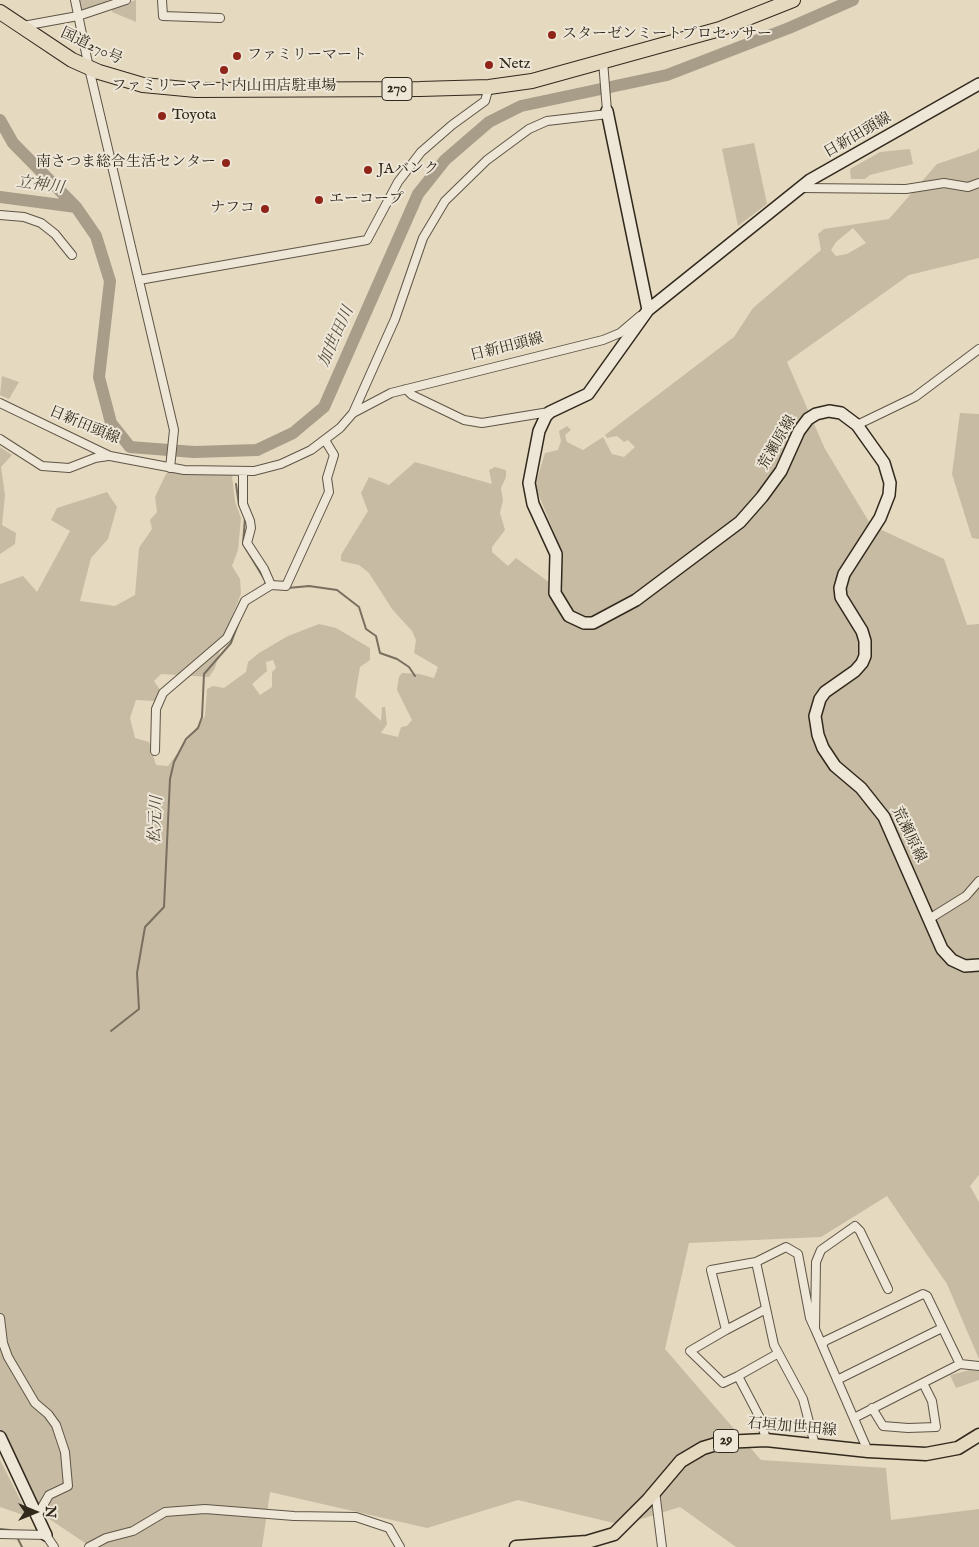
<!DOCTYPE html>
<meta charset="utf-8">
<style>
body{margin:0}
#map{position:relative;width:979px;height:1547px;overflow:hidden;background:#e5d9c0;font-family:"IM FELL English",serif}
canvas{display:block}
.north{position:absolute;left:10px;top:1487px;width:50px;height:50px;-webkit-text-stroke:4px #eee6d6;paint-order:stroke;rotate:90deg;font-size:14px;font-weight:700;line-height:20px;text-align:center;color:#32291d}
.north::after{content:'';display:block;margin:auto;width:18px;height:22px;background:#32291d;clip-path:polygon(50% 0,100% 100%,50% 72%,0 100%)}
</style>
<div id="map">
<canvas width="979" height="1547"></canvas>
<div class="north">N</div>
</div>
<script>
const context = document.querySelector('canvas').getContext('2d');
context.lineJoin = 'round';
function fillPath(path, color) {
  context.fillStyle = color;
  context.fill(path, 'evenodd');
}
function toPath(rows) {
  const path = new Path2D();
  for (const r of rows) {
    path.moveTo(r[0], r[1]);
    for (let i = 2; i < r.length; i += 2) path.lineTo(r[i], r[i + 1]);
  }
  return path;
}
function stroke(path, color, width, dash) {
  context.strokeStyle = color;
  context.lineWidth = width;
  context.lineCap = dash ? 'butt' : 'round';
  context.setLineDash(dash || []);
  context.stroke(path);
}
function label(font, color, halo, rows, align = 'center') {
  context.font = font + ' "IM FELL English","Noto Serif JP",serif';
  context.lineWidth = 4;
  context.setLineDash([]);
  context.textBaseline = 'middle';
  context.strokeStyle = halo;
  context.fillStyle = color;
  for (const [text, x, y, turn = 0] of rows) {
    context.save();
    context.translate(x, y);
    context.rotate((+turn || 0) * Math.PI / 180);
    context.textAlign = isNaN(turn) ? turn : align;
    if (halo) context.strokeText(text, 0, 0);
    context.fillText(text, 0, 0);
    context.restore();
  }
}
const green = toPath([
 [78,0,109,0,101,7,82,12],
 [136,0,136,22,112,12,112,8],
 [754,143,767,204,738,226,722,149],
 [979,148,979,258,909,275,787,362,825,449,871,525,944,559,967,625,979,624,979,1175,970,1186,979,1202,979,1359,947,1284,887,1196,821,1237,689,1243,665,1349,761,1460,886,1468,891,1520,979,1509,979,1547,736,1547,680,1507,622,1525,518,1500,427,1528,270,1492,262,1547,91,1547,36,1510,0,1454,0,584,23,576,37,592,70,531,51,520,57,508,107,492,117,507,108,539,91,558,80,601,115,606,135,595,139,548,152,529,150,520,157,512,155,497,166,474,172,471,232,475,235,502,241,518,238,550,232,566,240,579,241,594,224,636,215,668,209,677,161,674,154,681,160,690,155,701,136,700,130,718,135,738,149,742,156,765,168,766,205,716,207,689,213,686,224,688,246,672,248,662,259,653,288,636,319,624,336,628,370,648,370,660,360,667,355,697,381,721,382,707,385,707,387,724,381,733,398,737,401,727,407,726,412,720,397,690,399,677,402,673,419,674,434,678,438,667,414,653,416,640,412,631,392,609,369,573,359,565,341,561,341,555,368,511,361,493,369,477,389,485,415,462,492,484,489,470,495,467,506,470,506,477,501,488,503,500,500,513,505,530,492,547,492,552,508,566,516,558,561,591,560,547,535,486,545,453,558,450,561,441,559,431,567,426,571,430,565,435,567,442,583,450,603,437,612,454,624,457,635,447,628,440,624,442,617,436,607,438,605,435,734,337,753,308,821,250,818,234,824,229,889,219,937,164,976,151],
 [853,228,866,243,847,254,836,256,831,250,836,242],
 [273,660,276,668,272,672,272,687,260,695,252,684,267,671,266,662],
 [910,149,913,164,870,175,865,179,851,179,850,169,880,152],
 [2,376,19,382,9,399,0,395],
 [960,413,979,414,979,539,972,538,952,474],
 [0,447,12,455,1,467,5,495,2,525,16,533,15,544,0,554],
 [970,1370,979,1371,979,1380,956,1388,950,1375],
 [0,1460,29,1517,0,1507]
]);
const stream = toPath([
 [236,484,239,505],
 [245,518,243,544,266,582,263,586],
 [288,588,309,586,337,590,359,607,366,629,376,636,380,653,397,659,409,667,415,676],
 [111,1031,139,1009,137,973,145,927,164,907,170,779,174,762,186,739,198,728,202,717,204,674,231,643,240,619],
 [0,1529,10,1530],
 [18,1539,22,1547]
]);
const river = toPath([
 [0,120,13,143,76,207,96,236,110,281,99,377,111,423,130,447,194,452,257,450,293,433,324,407,418,194,445,160,489,122,521,106,667,75,789,28,853,0],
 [0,197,76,207]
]);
const street = toPath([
 [75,0,89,68,174,430,170,468],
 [162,0,163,16,220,18],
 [23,26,78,16,126,0],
 [603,61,607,111],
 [801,188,906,189,944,183,968,187,979,183],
 [0,215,24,217,41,223,55,234,72,255],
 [139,280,367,240,398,182,421,152,452,125,485,101,489,87],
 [406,389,412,395,464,420,482,423,549,412],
 [0,403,110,456,184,470,254,471,281,464,311,450,340,428,353,413,391,393,603,340,620,333,640,316],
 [353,413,395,319,423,238,445,201,487,160,529,129,547,121,608,114],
 [857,425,915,397,979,349],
 [0,439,42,466,69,468,95,458,108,456],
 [243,472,243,504,250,521,251,528,247,543,264,569,271,585],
 [155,751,156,709,163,693,227,638,245,601,271,585,286,586,329,492,327,478,334,455,325,440],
 [929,919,966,896,979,881],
 [756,1262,774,1345,803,1399,815,1445],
 [0,1318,3,1343,8,1357,35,1403,48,1414,56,1425,65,1452,68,1486,49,1495,37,1516],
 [726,1330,766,1309],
 [822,1345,815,1329,816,1262,821,1250,855,1226,860,1231,888,1289],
 [738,1376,777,1354],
 [837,1380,942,1328],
 [872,1408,883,1426,908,1428,936,1427,932,1401,923,1383],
 [854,1418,960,1364,979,1366],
 [766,1440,761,1420,738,1376,723,1383,690,1351,726,1330,711,1270,756,1262,786,1247,798,1254,810,1318,815,1329],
 [868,1451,822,1345,825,1341,923,1294,927,1296,960,1364],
 [655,1491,662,1547],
 [0,1534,46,1535,54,1547],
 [89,1547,106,1538,133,1531,165,1512,205,1509,294,1516,356,1517,389,1528,400,1547]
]);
const secondary = toPath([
 [979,84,810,180,648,310,588,394,550,412,546,416,539,431,529,483,533,504,556,554,555,593,569,616,584,623,593,623,636,600,740,522,762,497,781,471,799,431,808,419,816,414,829,411,841,413,857,425,884,463,890,483,889,495,880,518,844,574,840,588,841,597,862,631,865,641,865,656,862,663,855,671,825,692,820,699,815,716,818,735,823,748,835,766,861,788,884,817,942,949,952,960,965,966,979,965],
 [607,111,648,310],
 [0,1437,46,1535]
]);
const primary = toPath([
 [516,1547,587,1542,614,1534,648,1500,681,1461,703,1448,723,1442,766,1440,868,1451,926,1454,958,1448,979,1435]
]);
const highway = toPath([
 [0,12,72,60,99,72,143,85,196,90,420,89,489,87,532,81,720,29,793,0]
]);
const markers = [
 [552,35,5,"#8f2418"],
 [237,56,5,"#8f2418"],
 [489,65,5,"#8f2418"],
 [224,70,5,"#8f2418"],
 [162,116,5,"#8f2418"],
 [226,163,5,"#8f2418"],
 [368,170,5,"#8f2418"],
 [319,200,5,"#8f2418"],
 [265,209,5,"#8f2418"]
];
const shields = [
 [397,89,30],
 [726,1441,25]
];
const shieldNames = [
 ["270",397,89],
 ["29",726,1441]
];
const poiNames = [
 ["スターゼンミートプロセッサー",562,35],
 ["ファミリーマート",247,56],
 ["Netz",499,65],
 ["ファミリーマート内山田店駐車場",224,87,"center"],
 ["Toyota",172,116],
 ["南さつま総合生活センター",216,163,"right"],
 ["JAバンク",378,170],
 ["エーコープ",329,200],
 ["ナフコ",255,209,"right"]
];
const streetNames = [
 ["国道270号",91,47,25],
 ["日新田頭線",858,136,-30],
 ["日新田頭線",507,348,-14],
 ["日新田頭線",84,426,23],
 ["荒瀬原線",778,443,-60],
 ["荒瀬原線",908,835,64],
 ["石垣加世田線",792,1428,5]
];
const waterNames = [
 ["立神川",40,186,8],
 ["加世田川",337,337,-66],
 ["松元川",157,820,-87]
];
fillPath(green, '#c7bba4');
stroke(stream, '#796f5e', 2);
stroke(river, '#a89d89', 12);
stroke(street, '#5f5546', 10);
stroke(secondary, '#32291d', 14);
stroke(primary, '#32291d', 15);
stroke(highway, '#32291d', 16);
stroke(street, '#eee6d6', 8);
stroke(secondary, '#eee6d6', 11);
stroke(primary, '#e5d9c0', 12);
stroke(highway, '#e5d9c0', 14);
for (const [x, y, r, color] of markers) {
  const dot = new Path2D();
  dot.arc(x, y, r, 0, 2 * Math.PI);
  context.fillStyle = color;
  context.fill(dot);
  stroke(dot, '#eee6d6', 2);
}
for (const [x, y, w] of shields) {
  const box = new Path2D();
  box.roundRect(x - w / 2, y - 11.5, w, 23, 4);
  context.fillStyle = '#eee6d6';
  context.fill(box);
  stroke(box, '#32291d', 1);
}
label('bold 14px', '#32291d', null, shieldNames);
label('15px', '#32291d', '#eee6d6', poiNames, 'left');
label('15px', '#32291d', '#eee6d6', streetNames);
label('italic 16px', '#554c3d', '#eee6d6', waterNames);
</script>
